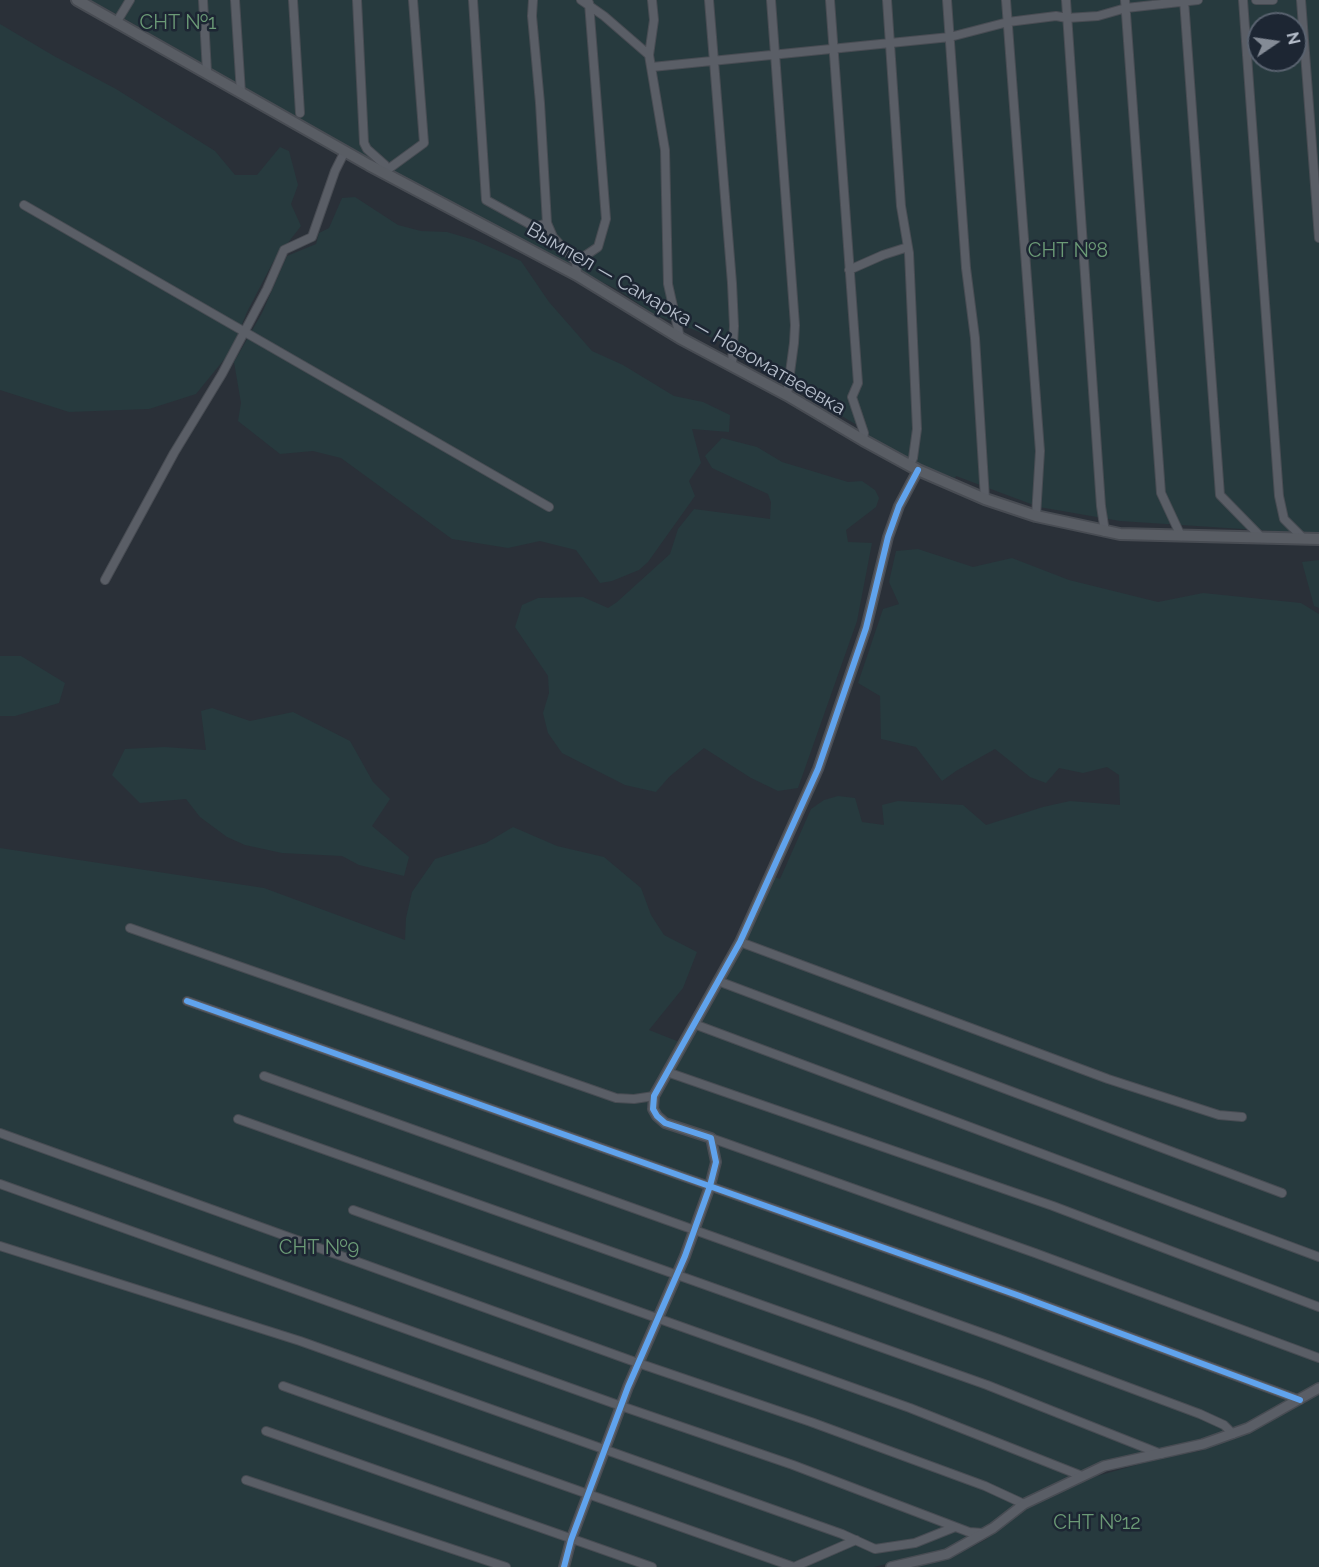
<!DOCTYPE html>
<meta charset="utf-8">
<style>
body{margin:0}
#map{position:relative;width:1319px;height:1567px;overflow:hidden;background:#2a3038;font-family:Raleway,sans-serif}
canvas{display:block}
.north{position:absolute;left:1247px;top:12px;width:60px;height:60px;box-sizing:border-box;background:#1d2633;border:2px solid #59626f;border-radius:50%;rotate:77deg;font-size:16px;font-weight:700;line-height:24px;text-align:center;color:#b4bcc9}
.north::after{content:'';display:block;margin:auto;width:21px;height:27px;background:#848b96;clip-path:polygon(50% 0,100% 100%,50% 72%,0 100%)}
</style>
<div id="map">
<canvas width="1319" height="1567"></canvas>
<div class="north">N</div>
</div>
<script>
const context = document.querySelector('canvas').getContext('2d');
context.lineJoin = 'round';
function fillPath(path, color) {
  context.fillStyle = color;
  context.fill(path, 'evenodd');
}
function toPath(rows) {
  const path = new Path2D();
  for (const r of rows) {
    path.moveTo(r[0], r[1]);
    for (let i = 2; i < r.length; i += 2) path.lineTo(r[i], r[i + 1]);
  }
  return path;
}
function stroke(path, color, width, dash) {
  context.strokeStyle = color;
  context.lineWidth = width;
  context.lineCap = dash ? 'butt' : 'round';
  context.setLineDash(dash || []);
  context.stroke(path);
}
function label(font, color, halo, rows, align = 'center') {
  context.font = font + ' Raleway,sans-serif';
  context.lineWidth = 5;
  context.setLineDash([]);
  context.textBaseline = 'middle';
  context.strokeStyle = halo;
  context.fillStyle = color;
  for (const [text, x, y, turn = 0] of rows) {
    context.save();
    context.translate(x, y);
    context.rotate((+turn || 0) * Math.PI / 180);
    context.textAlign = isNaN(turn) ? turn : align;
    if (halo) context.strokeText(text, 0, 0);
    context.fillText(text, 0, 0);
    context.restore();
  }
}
const green = toPath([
 [90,0,200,0,205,65,118,15],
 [205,0,1319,0,1319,534,1120,521,1039,507,956,476,955,478,900,458,874,441,869,435,869,432,785,383,734,348,697,331,655,315,620,291,546,254,464,210,401,178,399,174,245,91,211,69],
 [1259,24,1295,24,1295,60,1259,60],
 [0,24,54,56,116,89,215,151,235,175,257,175,280,147,289,151,298,185,291,204,301,226,273,262,247,312,231,351,196,394,149,409,69,412,0,390],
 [355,197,398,225,421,231,447,232,474,240,521,261,549,302,592,351,623,365,674,396,703,402,730,415,729,432,692,429,701,463,689,481,695,496,648,562,639,570,612,581,600,583,576,550,540,541,508,548,452,539,341,458,313,451,280,454,238,421,241,403,234,362,262,313,287,256,316,244,319,233,329,228,342,198],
 [722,438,757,447,782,462,812,471,848,482,862,481,875,490,879,498,876,507,846,530,848,542,872,543,857,621,798,788,778,791,751,778,704,748,669,777,656,792,625,785,562,753,548,733,543,713,549,693,548,676,515,627,522,605,538,598,583,597,608,608,617,602,670,554,678,529,694,509,770,519,771,502,768,494,712,468,705,456],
 [918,549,973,567,1012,558,1069,580,1158,602,1203,593,1301,603,1319,614,1319,1385,1245,1426,1198,1442,1107,1462,1015,1505,988,1527,952,1548,874,1567,0,1567,0,848,264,888,405,940,406,918,412,892,435,859,486,843,513,827,557,846,604,857,641,888,651,915,664,935,697,952,683,988,649,1030,687,1045,775,877,780,879,811,809,824,800,838,796,855,798,862,822,884,825,882,805,898,801,963,805,986,825,1043,807,1070,801,1120,805,1119,775,1107,767,1083,773,1059,768,1046,783,1030,777,995,749,956,771,942,781,916,747,881,739,880,696,858,683,883,609,899,604,889,582,896,551],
 [1319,560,1319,608,1314,606,1302,562],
 [0,656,21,656,65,683,59,703,15,716,0,716],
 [212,708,250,721,293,712,350,741,373,782,390,799,372,826,409,857,404,876,359,865,342,856,282,853,245,845,227,837,200,817,186,799,140,803,112,775,125,749,165,747,206,750,201,711],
 [1319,1394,1319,1567,911,1567,954,1556,985,1540,1029,1507,1090,1478,1161,1458,1200,1451,1245,1434]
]);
const minor = toPath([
 [203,0,207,72],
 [235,0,241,93],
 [293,0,300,113],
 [357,0,364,143,367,149,385,165,387,170],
 [473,0,486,200,535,227,547,223],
 [533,0,532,16,540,103,547,223,553,237,576,262],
 [581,0,604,16,649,55,665,150,668,284,680,338],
 [709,0,732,283,734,326,732,365],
 [771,0,795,325,794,343,787,395],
 [830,0,858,383,852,397,864,433,863,440],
 [887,0,901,206,909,253,917,429,913,458,910,465],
 [947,0,966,268,975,338,985,499],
 [1006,0,1040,451,1036,516],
 [1066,0,1101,506,1105,532],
 [1125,0,1161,493,1181,536],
 [1184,0,1220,495,1262,538],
 [1243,0,1279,496,1284,519,1304,539],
 [1256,0,1273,0],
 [1301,0,1319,238],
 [116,23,130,0],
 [649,55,654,20,652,0],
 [652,67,950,37,1008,22,1056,16,1067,18,1098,16,1126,8,1198,0],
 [386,173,387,170,424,143,413,0],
 [24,205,549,507],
 [849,270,883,255,908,247],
 [577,275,576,262,598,247,606,219,589,3],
 [105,580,174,453,222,374,267,289,284,250,312,237,335,171,345,151],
 [130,928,616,1098,634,1099,654,1096],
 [740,942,1108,1079,1219,1115,1242,1117],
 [718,981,1282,1193],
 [187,1001,1017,1295,1300,1400],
 [694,1024,1319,1257],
 [667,1072,1053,1206,1319,1307],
 [264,1076,999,1339,1200,1414,1224,1425,1233,1434],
 [238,1119,987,1385,1161,1454],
 [0,1133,638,1363,811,1422,985,1486,1024,1504],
 [711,1138,1035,1253,1319,1358],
 [0,1184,621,1406,793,1465,969,1532,983,1533],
 [353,1210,910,1408,1082,1476],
 [0,1246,300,1341,842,1534,875,1549,915,1543,955,1527],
 [283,1386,794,1567,856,1540],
 [266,1431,652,1567],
 [246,1480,506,1567]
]);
const tertiary = toPath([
 [564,1567,571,1540,628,1387,685,1256,710,1186,716,1162,711,1138,665,1123,657,1116,653,1109,654,1096,740,942,818,769,866,628,888,537,899,506,918,470],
 [891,1567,947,1554,993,1528,1024,1504,1104,1466,1203,1444,1248,1428,1319,1388]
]);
const secondary = toPath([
 [77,0,369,165,577,275,680,338,787,395,863,440,918,470,985,499,1036,516,1120,534,1319,539]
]);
const cycleway = toPath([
 [187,1001,1017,1295,1300,1400],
 [564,1567,571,1540,628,1387,685,1256,710,1186,716,1162,711,1138,665,1123,657,1116,653,1109,654,1096,740,942,818,769,866,628,888,537,899,506,918,470]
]);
const parkNames = [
 ["СНТ №1",178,23],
 ["СНТ №8",1068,251],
 ["СНТ №9",319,1248],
 ["СНТ №12",1097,1523]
];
const streetNames = [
 ["Вымпел — Самарка — Новоматвеевка",686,319,30]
];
fillPath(green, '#273a3e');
stroke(minor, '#484c53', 10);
stroke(tertiary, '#484c53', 12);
stroke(secondary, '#484c53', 14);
stroke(minor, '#5a5e66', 8);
stroke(tertiary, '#5a5e66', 9);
stroke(secondary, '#595d64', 10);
stroke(cycleway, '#60a3ed', 6);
label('20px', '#6b9a76', '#1d2633', parkNames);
label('20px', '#b4bcc9', '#1d2633', streetNames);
</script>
